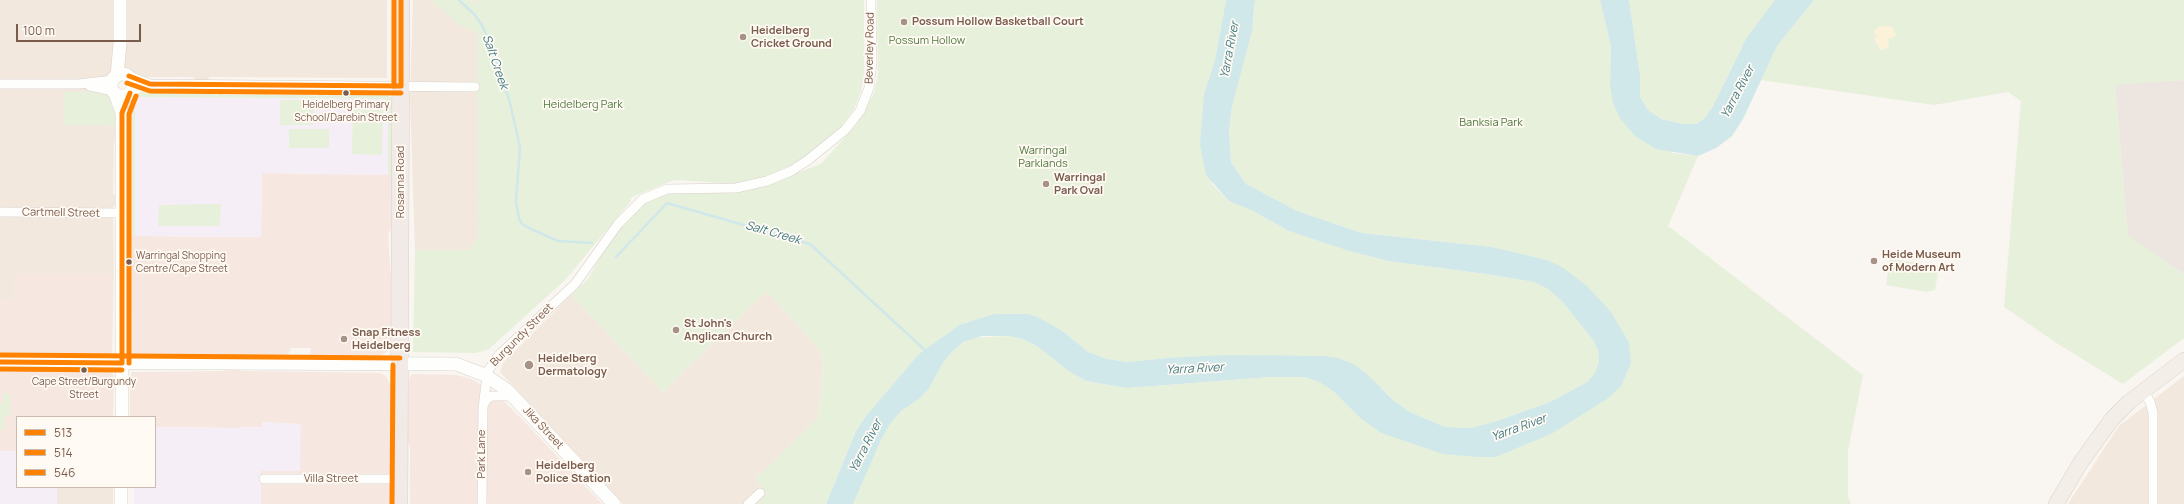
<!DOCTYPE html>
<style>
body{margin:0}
#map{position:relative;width:2184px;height:504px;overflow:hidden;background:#f9f5f0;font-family:Manrope,sans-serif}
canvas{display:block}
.legend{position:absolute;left:16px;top:416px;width:140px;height:72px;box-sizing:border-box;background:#fffaf3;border:1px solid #cabbb1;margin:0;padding:5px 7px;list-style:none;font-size:12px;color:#7a5c4d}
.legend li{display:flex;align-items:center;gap:8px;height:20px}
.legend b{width:20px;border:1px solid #cabbb1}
.scale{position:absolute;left:16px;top:24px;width:125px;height:18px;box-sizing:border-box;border:2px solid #7a5c4d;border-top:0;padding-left:5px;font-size:12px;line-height:14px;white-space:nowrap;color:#7a5c4d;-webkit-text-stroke:3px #fffaf3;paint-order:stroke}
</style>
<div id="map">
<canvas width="2184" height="504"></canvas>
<ul class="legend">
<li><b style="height:5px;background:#ff8200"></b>513</li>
<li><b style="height:5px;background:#ff8200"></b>514</li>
<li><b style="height:5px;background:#ff8200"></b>546</li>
</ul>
<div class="scale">100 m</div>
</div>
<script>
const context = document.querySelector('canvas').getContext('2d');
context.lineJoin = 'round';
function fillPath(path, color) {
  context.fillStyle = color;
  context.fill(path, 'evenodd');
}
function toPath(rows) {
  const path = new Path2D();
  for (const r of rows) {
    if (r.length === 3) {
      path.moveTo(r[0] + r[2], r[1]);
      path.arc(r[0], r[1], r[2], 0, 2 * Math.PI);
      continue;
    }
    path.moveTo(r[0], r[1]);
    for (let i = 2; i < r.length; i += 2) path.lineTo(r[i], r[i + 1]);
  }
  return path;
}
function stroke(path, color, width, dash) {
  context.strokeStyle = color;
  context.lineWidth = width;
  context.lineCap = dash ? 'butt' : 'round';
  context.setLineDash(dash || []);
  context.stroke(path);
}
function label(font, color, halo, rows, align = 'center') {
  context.font = font + ' Manrope,sans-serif';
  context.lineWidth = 3.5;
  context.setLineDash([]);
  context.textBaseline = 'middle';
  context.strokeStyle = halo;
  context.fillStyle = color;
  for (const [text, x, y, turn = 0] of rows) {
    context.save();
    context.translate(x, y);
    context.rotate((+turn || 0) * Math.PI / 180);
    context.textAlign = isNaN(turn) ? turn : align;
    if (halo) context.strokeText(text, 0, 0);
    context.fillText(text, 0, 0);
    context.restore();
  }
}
const residential = toPath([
 [0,0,387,0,387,78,209,77,208,80,195,80,193,77,137,77,124,70,106,87,112,94,117,139,114,143,113,194,116,196,116,204,113,207,114,274,13,274,13,299,0,299],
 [413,0,478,0,478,238,469,250,415,250,410,98],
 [766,291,817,346,821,355,823,365,818,418,755,479,768,494,757,504,623,504,500,372,503,363,571,295,663,392],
 [2184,376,2184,504,2068,504,2119,426],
 [0,451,17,451,17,487,113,487,113,504,0,504]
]);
const commercial = toPath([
 [262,173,392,175,391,228,388,235,392,294,390,350,381,355,310,355,311,348,291,348,287,357,225,359,222,356,132,354,131,236,261,237],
 [13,274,114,274,112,354,0,354,0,299,13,299],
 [225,368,240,369,241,371,380,373,386,376,391,385,391,504,261,504,261,471,300,471,300,424,262,422,262,427,232,428,155,427,155,417,130,417,130,376,132,372,223,371],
 [0,369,111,371,114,376,113,417,17,417,17,451,0,451],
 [415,374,457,375,471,379,493,391,521,418,602,504,410,504,410,445,407,442,409,380,411,375]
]);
const industrial = toPath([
 [2184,80,2184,274,2128,236,2115,84]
]);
const education = toPath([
 [135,97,385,99,388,102,388,175,262,173,261,237,135,236],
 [262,422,301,424,300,471,261,471,261,504,134,504,134,487,155,487,155,427,232,428,262,427],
 [0,451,17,451,17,487,57,487,57,504,0,504]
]);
const green = toPath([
 [430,0,472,0,477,6,478,0,864,0,864,74,861,92,854,109,835,134,816,150,790,167,765,177,729,185,709,182,674,180,630,198,631,201,565,280,489,349,476,353,413,352,415,250,469,250,478,238,477,34,457,23],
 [877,0,1226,0,1215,60,1204,94,1212,184,1229,201,1251,210,1289,231,1346,250,1388,261,1486,274,1534,282,1548,289,1561,300,1593,340,1598,350,1599,362,1595,373,1587,382,1550,402,1497,421,1471,428,1445,427,1410,412,1394,401,1382,388,1273,356,1167,358,1127,362,1107,359,1088,352,1064,332,1040,318,1029,314,994,314,959,325,919,354,911,363,866,416,856,431,826,504,757,504,768,494,755,479,818,418,823,365,821,355,817,346,766,291,663,392,571,295,588,279,610,240,643,204,665,194,759,187,821,164,856,125,874,93,878,75],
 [1255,0,1600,0,1611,46,1610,84,1672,153,1698,156,1668,226,1863,375,1848,451,1848,496,1851,504,853,504,881,440,890,424,901,411,919,399,929,388,944,361,953,351,963,342,973,338,1009,336,1023,339,1037,346,1070,372,1086,381,1127,388,1270,377,1305,377,1319,382,1333,391,1360,418,1381,433,1478,457,1496,457,1551,434,1629,342,1611,312,1547,260,1492,247,1362,233,1297,211,1246,184,1231,162,1229,131,1232,106,1254,17],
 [1629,0,1775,0,1741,49,1713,106,1704,119,1696,124,1684,124,1661,119,1648,110,1640,97,1640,75],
 [1814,0,2184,0,2184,80,2115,85,2128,235,2184,274,2184,338,2123,384,2058,344,2004,307,2021,101,2008,92,1934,105,1761,80,1777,46],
 [189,88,219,88,214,95,218,95,225,89,223,95,256,95,262,89,263,90,259,95,263,95,269,89,271,91,268,95,299,95,305,89,308,91,304,95,317,96,323,90,325,91,322,95,327,96,334,89,336,93,369,94,373,90,387,94,392,99,392,175,388,175,388,102,385,99,135,97,135,236,131,236,131,150,126,145,128,103,135,93,147,89,148,93,167,92,168,89,170,92,189,92],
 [100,90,115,97,117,126,64,125,64,92,87,92],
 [280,100,314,100,313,125,280,125],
 [353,109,383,110,382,155,352,154],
 [289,129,329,129,329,148,289,148],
 [221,204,220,226,158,226,159,205],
 [1890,259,1939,266,1935,290,1926,292,1886,285],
 [3,393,10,393,10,416,3,416,5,427,3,430,0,430,0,404,4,404]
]);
const sand = toPath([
 [1889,26,1892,26,1896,35,1891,39,1887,38,1889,42,1888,48,1881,50,1875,41,1875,37,1880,36,1875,35,1874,31,1878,27]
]);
const water = toPath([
 [1226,0,1255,0,1252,31,1232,106,1229,131,1231,162,1246,184,1297,211,1362,233,1492,247,1547,260,1562,267,1588,287,1611,312,1629,342,1631,363,1621,386,1607,399,1551,434,1496,457,1478,457,1443,454,1381,433,1360,418,1333,391,1319,382,1305,377,1270,377,1127,388,1086,381,1070,372,1037,346,1023,339,1009,336,982,336,963,342,953,351,944,361,929,388,919,399,901,411,890,424,881,440,853,504,826,504,856,431,866,416,911,363,919,354,959,325,994,314,1029,314,1040,318,1064,332,1088,352,1107,359,1127,362,1167,358,1226,355,1323,356,1338,358,1353,364,1366,373,1394,401,1410,412,1445,427,1471,428,1497,421,1550,402,1587,382,1595,373,1599,362,1598,350,1593,340,1561,300,1548,289,1534,282,1486,274,1388,261,1346,250,1289,231,1251,210,1229,201,1206,175,1200,145,1204,94,1215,60],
 [1600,0,1629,0,1640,75,1640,97,1648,110,1661,119,1684,124,1696,124,1704,119,1713,106,1746,39,1775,0,1814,0,1777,46,1743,119,1732,136,1716,148,1698,156,1656,149,1635,136,1620,118,1613,103,1610,84,1611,46]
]);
const stream = toPath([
 [459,0,475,15,483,27,497,62,510,103,520,147,516,201,519,219,522,224,531,229,558,241,592,243],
 [616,257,667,203,810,244,927,352]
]);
const street = toPath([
 [129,76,150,84,475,87],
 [0,84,79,84,113,80],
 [90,86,113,91],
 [130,92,149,84],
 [0,212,121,213],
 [485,375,499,355,575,284,618,224,643,199,667,189,736,188,767,181,791,171,808,160,845,130,860,111,869,88,872,62,871,0],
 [2144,391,2150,402,2153,413,2153,504],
 [484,404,487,399,492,396,512,396],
 [264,479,399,479],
 [482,504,483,408,487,376],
 [748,504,760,493]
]);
const secondary = toPath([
 [122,85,11],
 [117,76,120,43,120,0],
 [115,93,122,113,122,417],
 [0,362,456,364,485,375,507,390,614,504],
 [121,504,121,487]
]);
const primary = toPath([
 [2056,504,2081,462,2112,419,2129,402,2184,360]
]);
const highway = toPath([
 [399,504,401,0]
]);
const bus1 = toPath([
 [401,0,401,86],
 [129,76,150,84,401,86],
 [0,362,122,363],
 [122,363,122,113,130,93]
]);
const bus2 = toPath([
 [394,0,394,86],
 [127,83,150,91,401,93],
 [129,363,129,114,136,96],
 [0,369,122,370]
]);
const bus3 = toPath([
 [0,355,400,358],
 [392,504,393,365]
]);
const markers = [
 [904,22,4,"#a69286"],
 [743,37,4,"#a69286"],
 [346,93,3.5,"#7a5c4d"],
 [1046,184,4,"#a69286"],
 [1874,261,4,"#a69286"],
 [129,262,3.5,"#7a5c4d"],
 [676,330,4,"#a69286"],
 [344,339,4,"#a69286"],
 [529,365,5,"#a69286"],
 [84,370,3.5,"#7a5c4d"],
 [528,472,4,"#a69286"]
];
const busNames = [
 ["Heidelberg Primary",346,105],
 ["School/Darebin Street",346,118],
 ["Warringal Shopping",136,256,"left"],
 ["Centre/Cape Street",136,269,"left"],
 ["Cape Street/Burgundy",84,382],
 ["Street",84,395]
];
const poiNames = [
 ["Possum Hollow Basketball Court",912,22],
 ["Heidelberg",751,31],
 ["Cricket Ground",751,44],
 ["Warringal",1054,178],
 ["Park Oval",1054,191],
 ["Heide Museum",1882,255],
 ["of Modern Art",1882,268],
 ["St John's",684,324],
 ["Anglican Church",684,337],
 ["Snap Fitness",352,333],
 ["Heidelberg",352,346],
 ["Heidelberg",538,359],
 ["Dermatology",538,372],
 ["Heidelberg",536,466],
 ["Police Station",536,479]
];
const parkNames = [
 ["Possum Hollow",927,41],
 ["Heidelberg Park",583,105],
 ["Banksia Park",1491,123],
 ["Warringal",1043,151],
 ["Parklands",1043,164]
];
const streetNames = [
 ["Beverley Road",870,48,-89],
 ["Rosanna Road",401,182,-90],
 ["Cartmell Street",61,213,1],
 ["Burgundy Street",522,335,-45],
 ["Jika Street",543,428,47],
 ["Park Lane",482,454,-90],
 ["Villa Street",331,479]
];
const waterNames = [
 ["Yarra River",1230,50,-79],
 ["Salt Creek",495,62,71],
 ["Yarra River",1738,92,-62],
 ["Salt Creek",773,233,16],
 ["Yarra River",1195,369,-3],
 ["Yarra River",1519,428,-20],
 ["Yarra River",866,446,-63]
];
fillPath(residential, '#f2e8de');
fillPath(commercial, '#f6e8e1');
fillPath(industrial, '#ede5e0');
fillPath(education, '#f6eef6');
fillPath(green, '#e7f0db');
fillPath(sand, '#fbf2d9');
fillPath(water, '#d0e8ea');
stroke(stream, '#d0e8ea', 2.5);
stroke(street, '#d7d1cb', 10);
stroke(secondary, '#d9d2cb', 14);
stroke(primary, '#dad1cc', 16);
stroke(highway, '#dad1cc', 18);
stroke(street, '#fefefd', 9);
stroke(secondary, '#fefefd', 13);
stroke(primary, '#f3eee8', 15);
stroke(highway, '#f2eae7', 17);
stroke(bus1, '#ff8200', 5);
stroke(bus2, '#ff8200', 5);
stroke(bus3, '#ff8200', 5);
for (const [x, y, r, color] of markers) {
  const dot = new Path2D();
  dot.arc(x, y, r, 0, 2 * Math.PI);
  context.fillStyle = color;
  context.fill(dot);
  stroke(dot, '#fffaf3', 1.5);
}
label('10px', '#7a5c4d', '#fffaf3', busNames);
label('bold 11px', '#7a5c4d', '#fffaf3', poiNames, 'left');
label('11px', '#537a41', '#fffaf3', parkNames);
label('11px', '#7a5c4d', '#fffaf3', streetNames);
label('italic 12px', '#437c86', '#fffaf3', waterNames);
</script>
